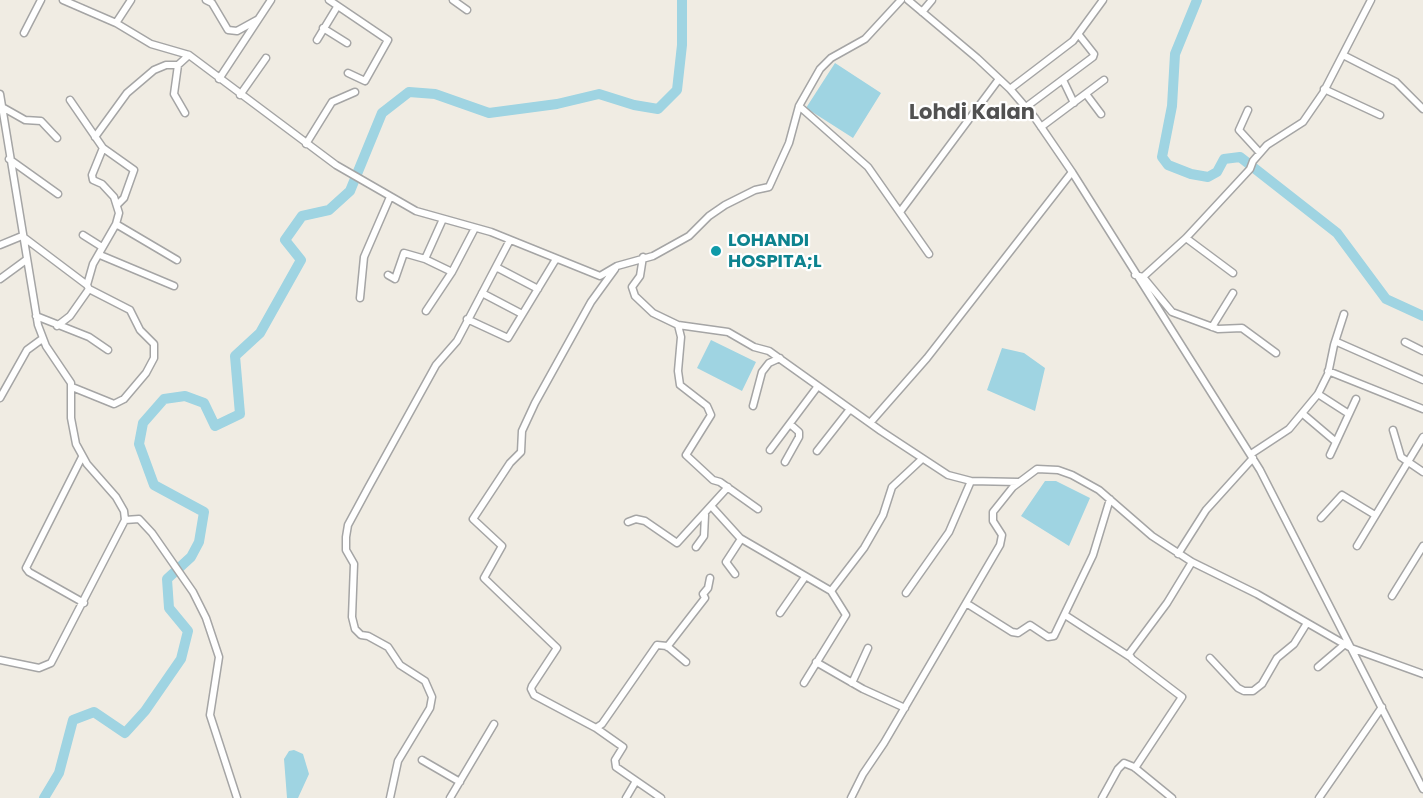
<!DOCTYPE html>
<style>
body{margin:0}
canvas{display:block;background:#f0ece3}
</style>
<canvas width="1423" height="798"></canvas>
<script>
const context = document.querySelector('canvas').getContext('2d');
context.lineJoin = 'round';
function fillPath(path, color) {
  context.fillStyle = color;
  context.fill(path, 'evenodd');
}
function toPath(rows) {
  const path = new Path2D();
  for (const r of rows) {
    path.moveTo(r[0], r[1]);
    for (let i = 2; i < r.length; i += 2) path.lineTo(r[i], r[i + 1]);
  }
  return path;
}
function stroke(path, color, width, dash) {
  context.strokeStyle = color;
  context.lineWidth = width;
  context.lineCap = dash ? 'butt' : 'round';
  context.setLineDash(dash || []);
  context.stroke(path);
}
function label(font, color, halo, rows, align = 'center') {
  context.font = font + ' Poppins,sans-serif';
  context.lineWidth = 4.5;
  context.setLineDash([]);
  context.textBaseline = 'middle';
  context.strokeStyle = halo;
  context.fillStyle = color;
  for (const [text, x, y, turn = 0] of rows) {
    context.save();
    context.translate(x, y);
    context.rotate((+turn || 0) * Math.PI / 180);
    context.textAlign = isNaN(turn) ? turn : align;
    if (halo) context.strokeText(text, 0, 0);
    context.fillText(text, 0, 0);
    context.restore();
  }
}
const water = toPath([
 [835,63,881,93,853,138,806,108],
 [711,340,756,362,742,391,697,368],
 [1002,348,1024,353,1045,368,1035,411,987,390],
 [1045,481,1056,481,1090,498,1069,546,1021,516],
 [294,750,303,754,309,774,298,798,287,798,284,759,289,751]
]);
const river = toPath([
 [1197,0,1175,54,1172,106,1162,157,1168,165,1191,174,1208,177,1217,172,1224,159,1240,157,1337,233,1386,299,1423,316],
 [44,798,59,773,73,720,94,712,125,733,145,711,181,659,188,631,169,608,167,579,191,557,199,542,204,512,154,485,139,444,143,423,164,399,185,396,204,403,215,426,240,414,235,356,260,333,301,260,285,240,302,216,329,210,350,191,382,113,409,92,435,94,489,113,557,104,599,94,634,105,658,109,677,90,682,45,682,0]
]);
const minor = toPath([
 [63,0,116,23,151,44,189,55,336,165,416,211,491,232,600,276,617,266,653,256,689,236,709,216,725,205,755,190,769,187,789,143,799,106,820,69,831,58,865,39,901,0],
 [206,0,212,3,228,30,237,31,257,20],
 [329,0,388,40,365,81,348,73],
 [453,0,467,10],
 [908,0,977,58,1010,89,1035,118,1072,172,1260,470,1423,789],
 [922,12,932,0],
 [116,23,131,0],
 [323,28,347,43],
 [24,33,41,0],
 [317,40,337,7],
 [1343,55,1396,82,1423,109],
 [178,65,174,94,185,113],
 [219,79,271,0],
 [1063,80,1074,103],
 [1010,89,1073,41,1103,0],
 [1324,89,1380,115],
 [0,94,38,325,46,346,71,383,71,418,76,444,87,464,116,497,124,511,125,520,139,519,152,533,193,592,206,618,219,657,210,715,237,798],
 [1086,94,1101,114],
 [240,95,266,58],
 [70,100,103,148,134,170,124,198,118,204],
 [799,106,868,167,929,254],
 [2,107,25,120,41,121,57,138],
 [1026,107,1093,57,1094,54,1079,35],
 [1248,110,1239,130,1260,153],
 [1041,127,1104,80],
 [95,137,127,93,154,70,166,65,178,65,189,55],
 [306,144,332,102,355,92],
 [9,159,58,194],
 [900,212,999,79],
 [116,224,177,260],
 [83,235,102,247],
 [1186,238,1233,273],
 [0,245,22,236,87,285],
 [100,255,174,286],
 [643,257,640,276,632,287,635,296,653,313,678,325,728,332,754,347,769,351,881,431,948,475,971,481,1018,482],
 [425,259,443,219],
 [496,267,538,289],
 [615,269,591,302,535,403,522,431,521,452,510,463,473,519,502,546,484,578,557,648,532,686,531,689,534,695,596,728,602,724,657,645,667,646,686,662],
 [388,275,395,279,404,253,425,259,452,272],
 [1135,275,1143,277,1186,238,1250,169,1253,161,1267,145,1303,122,1323,93,1371,0],
 [1143,277,1172,312,1218,329,1242,328,1276,353],
 [0,279,26,260],
 [482,293,522,314],
 [360,298,364,257,390,197],
 [426,311,452,272,475,228],
 [36,316,89,337,108,350],
 [467,319,508,338,556,259],
 [678,325,681,337,678,371,680,385,707,406,711,415,686,455,713,480,720,482,758,509],
 [57,326,70,316,89,289,87,285,93,264,116,224,119,213,114,197,102,184,93,180,92,175,103,148],
 [1212,327,1233,293],
 [1337,342,1423,380],
 [1405,342,1423,351],
 [1328,371,1423,409],
 [72,387,114,404,124,399,146,373,154,358,154,344,140,330,130,310,89,289],
 [1318,394,1349,414],
 [0,398,27,350,42,339],
 [753,406,762,372,769,363,780,358],
 [1303,414,1336,442],
 [870,423,927,358,1072,172],
 [1393,430,1401,457,1423,472],
 [770,450,818,386],
 [817,451,850,409],
 [1251,454,1289,429,1318,394,1328,374,1334,345,1344,314],
 [1330,455,1356,399],
 [82,457,26,568,29,572,84,603],
 [785,462,799,437,799,432,790,424],
 [712,507,741,539,726,562,735,574],
 [1321,518,1342,495,1375,515],
 [628,522,636,519,645,521,677,543,728,487],
 [740,538,831,591,864,548,883,515,892,487,922,459],
 [1357,546,1423,437],
 [696,547,704,536,705,515],
 [1178,554,1206,510,1253,458],
 [906,593,949,532,971,481],
 [1392,596,1423,546],
 [966,603,1012,632,1018,633,1030,625,1048,637,1054,636,1093,555,1110,499],
 [780,613,805,577],
 [1065,615,1130,657],
 [667,647,705,598,703,594,708,588,710,578],
 [1210,658,1238,688,1244,691,1253,691,1262,684,1277,658,1294,644,1307,623],
 [0,660,39,668,51,663,125,520],
 [816,662,863,689,905,708],
 [1318,667,1345,644],
 [804,683,846,615,831,591],
 [852,683,868,648],
 [596,728,623,747,615,760,616,767,661,798],
 [422,760,460,782],
 [1135,768,1182,697,1132,659,1129,654,1167,603,1192,562],
 [390,798,398,761,430,708,432,697,425,681,400,665,388,647,368,636,361,635,355,629,352,617,354,564,346,550,346,537,348,525,368,488,436,365,457,341,510,240],
 [450,798,494,724],
 [626,798,636,781],
 [851,798,863,774,884,743,1000,545,1002,535,993,521,993,512,1013,487,1037,469,1058,470,1072,475,1099,490,1152,536,1192,562,1257,594,1351,648,1423,674],
 [1102,798,1118,769,1124,763,1134,767,1172,798],
 [1319,798,1382,707]
]);
const markers = [
 [716,251,6,"#0f9aa8"]
];
const cultureNames = [
 ["LOHANDI",728,241],
 ["HOSPITA;L",728,262]
];
const quarterNames = [
 ["Lohdi Kalan",972,114]
];
fillPath(water, '#9fd4e2');
stroke(river, '#9fd4e2', 10);
stroke(minor, '#a5a5a5', 9);
stroke(minor, '#fff', 6);
for (const [x, y, r, color] of markers) {
  const dot = new Path2D();
  dot.arc(x, y, r, 0, 2 * Math.PI);
  context.fillStyle = color;
  context.fill(dot);
  stroke(dot, '#fff', 2);
}
label('bold 18px', '#0d838f', '#fff', cultureNames, 'left');
label('bold 21px', '#515151', '#fff', quarterNames);
</script>
